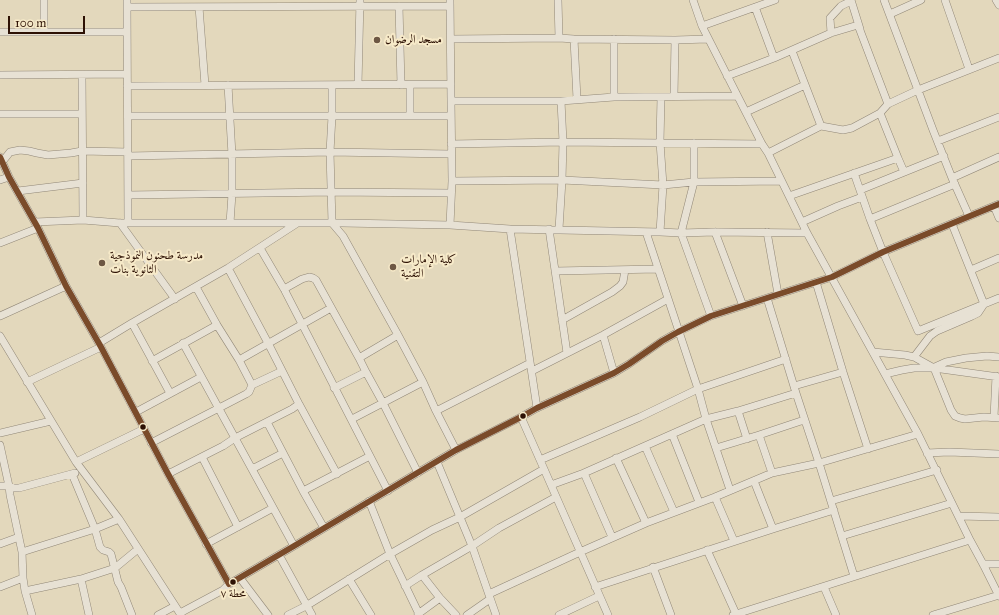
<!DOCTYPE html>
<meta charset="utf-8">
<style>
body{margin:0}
#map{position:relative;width:999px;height:615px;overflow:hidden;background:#e3d8bc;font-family:"IM FELL Great Primer",serif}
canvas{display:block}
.scale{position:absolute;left:8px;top:16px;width:77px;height:18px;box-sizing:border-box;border:2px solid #2d1104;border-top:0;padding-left:5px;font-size:12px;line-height:14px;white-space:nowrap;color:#2d1104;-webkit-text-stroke:3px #f7eac9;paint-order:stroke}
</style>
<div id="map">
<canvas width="999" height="615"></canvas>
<div class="scale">100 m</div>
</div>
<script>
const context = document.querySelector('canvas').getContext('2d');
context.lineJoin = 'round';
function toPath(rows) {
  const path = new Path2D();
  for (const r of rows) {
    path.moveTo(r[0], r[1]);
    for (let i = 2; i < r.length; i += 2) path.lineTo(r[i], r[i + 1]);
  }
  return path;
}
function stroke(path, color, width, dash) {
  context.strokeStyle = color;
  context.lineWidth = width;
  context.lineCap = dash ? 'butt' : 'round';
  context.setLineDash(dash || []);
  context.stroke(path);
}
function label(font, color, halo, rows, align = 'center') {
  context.font = font + ' "IM FELL Great Primer",Amiri,serif';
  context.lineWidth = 4;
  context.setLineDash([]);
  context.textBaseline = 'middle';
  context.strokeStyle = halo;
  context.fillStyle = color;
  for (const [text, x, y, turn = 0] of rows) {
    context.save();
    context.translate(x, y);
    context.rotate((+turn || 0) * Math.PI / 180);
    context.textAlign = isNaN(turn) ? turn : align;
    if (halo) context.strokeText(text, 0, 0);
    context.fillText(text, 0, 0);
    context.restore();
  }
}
const minor = toPath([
 [127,0,128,222],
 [450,0,451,101,452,181,450,225],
 [558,0,559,38],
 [693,0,702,26,762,144,768,153,807,233,918,434,970,540,983,564,999,596],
 [851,0,860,29],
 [884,0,933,130,952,178,969,216],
 [945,0,969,69],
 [996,0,999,5],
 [399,6,401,85],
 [127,7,450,6],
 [199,7,205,85],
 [755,7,774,58],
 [890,14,921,0],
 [702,26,775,0],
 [0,32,127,32],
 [44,32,44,0],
 [831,33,830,18,841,6,851,1],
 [451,39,559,38,574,39,675,40,708,39],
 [574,39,577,99],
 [614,39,614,97],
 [792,51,821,126],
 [0,75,127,74],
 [82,75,83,220],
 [727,76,774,58,831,33,858,25,888,104],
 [228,85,232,155,232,194,230,223],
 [332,85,332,116,330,152,332,223,343,236,398,335,423,382,436,411,456,450],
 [358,85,360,0],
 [410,85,410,116],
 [127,86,451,84],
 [674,96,675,40],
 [451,101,561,101,614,97,737,96],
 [746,112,805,85],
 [880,113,898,158],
 [0,114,82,114],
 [128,116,451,116],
 [938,141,999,117],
 [694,143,694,182,681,233,711,316],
 [451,144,563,142,762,144],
 [768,153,821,126,843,130,852,128,880,113,888,104,918,90,999,58],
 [128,156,330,152,451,154],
 [0,157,9,177,38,228,66,286,101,347,168,474,229,584,294,546,456,450,521,417,537,408,614,373,629,364,662,341,678,332,711,316,832,277,883,252,999,204],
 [2,162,10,152,20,150,29,151,37,153,48,155,71,153,82,151,128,152],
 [854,173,870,219,883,252,918,331,999,298],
 [952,178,999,157],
 [0,180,9,177],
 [452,181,562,180,663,185,694,182,781,181],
 [860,190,944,156],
 [18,191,83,183],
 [128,195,331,192,451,193],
 [789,196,898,158,904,172],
 [994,206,999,218],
 [870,219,955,184],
 [35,222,83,220,120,223,342,223,450,225,510,229,660,232,681,233,715,232,807,233],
 [802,222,838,206,862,197],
 [120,223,175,299],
 [510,229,537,408],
 [549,229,567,353],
 [559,229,562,180,563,142,561,101],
 [646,232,698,389,706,419,730,490],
 [660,232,663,185,660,142,661,97],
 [715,232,743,306],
 [767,232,778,294],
 [0,243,38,228],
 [260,248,284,289,388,491],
 [228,268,268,343,299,404,337,474],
 [971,270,999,258],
 [555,271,658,269],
 [816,282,843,372,868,449],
 [196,287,217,325,239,360,252,385],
 [284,289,302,279,309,277,313,278,316,280,359,358,366,372,383,403,418,473],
 [767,298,796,393,819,463,854,576],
 [0,316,66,286],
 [562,320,612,292,620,286,623,282,625,270],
 [132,323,170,393],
 [603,335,614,373],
 [0,336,76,462,119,519,181,615],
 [99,343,132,323,228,268,296,224],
 [183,343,294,546],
 [873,352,905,355,914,357,934,368,951,410,955,416,960,418,965,419,984,417,999,418],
 [914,357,930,336,937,331,972,316,978,313,984,304,952,224],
 [359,358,398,335],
 [239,360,331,308],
 [152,361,217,325],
 [935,367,946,362,966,358,987,356,999,357],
 [532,371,603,335,668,299],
 [885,374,902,370,914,368,934,368,999,377],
 [27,382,101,347],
 [794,386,843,372],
 [334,388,366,372],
 [436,411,530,363],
 [738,411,747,439],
 [136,412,201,377],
 [521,417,544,469,608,615],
 [994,417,996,376],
 [352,419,423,382],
 [267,422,303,491,324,528],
 [0,433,51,421],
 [672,434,699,502],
 [759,435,772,473],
 [151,443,219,408,246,394,249,392,252,385,282,371],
 [0,445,9,486,10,495,22,552,23,578,25,591,32,615],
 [645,446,674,512],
 [716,448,759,435,804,420],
 [927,453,949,452,999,454],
 [202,457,238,527],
 [616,458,646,523],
 [540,460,640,417,698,389,786,359],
 [76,462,144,429],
 [437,462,472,546,496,615],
 [252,469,283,453],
 [584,473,612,537],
 [72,474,95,529,100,547,103,550,109,552,111,554,118,582,121,587,132,615],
 [168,474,223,446,235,438,292,409,299,404],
 [754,481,773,529],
 [551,485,584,473,706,419,738,411,796,393],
 [0,486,9,486,14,488,19,488,75,473],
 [303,491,370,456],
 [715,497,734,541],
 [369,501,390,554,418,612,418,615],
 [831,501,937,470],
 [959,516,999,517],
 [842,536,952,503],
 [0,544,19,537],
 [206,544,273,508],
 [707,550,736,614],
 [22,552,95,529,119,519],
 [279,555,312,615],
 [983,564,999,564],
 [653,567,671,615],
 [422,575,440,598,456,615],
 [240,578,268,615],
 [81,579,89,615],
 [349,579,371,615],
 [405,586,422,575,472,546,499,528,556,497],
 [0,587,23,578],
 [595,587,773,529,834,510],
 [824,587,836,615],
 [25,591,81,579,115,568,138,549],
 [489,594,580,552,646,523,715,497,772,473,819,463,918,434],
 [180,613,223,590,229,584],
 [418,614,440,598],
 [158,615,175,606],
 [288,615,306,606,390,554,432,530,460,517,544,469],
 [467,615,490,599],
 [559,615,599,596],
 [733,615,970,540],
 [933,615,999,595]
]);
const bus1 = toPath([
 [0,157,9,177,38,228,66,286,101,347,168,474,229,584,294,546,456,450,521,417,537,408,614,373,629,364,662,341,678,332,711,316,832,277,883,252,999,204]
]);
const markers = [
 [377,40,4,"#6d5744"],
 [102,263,4,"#6d5744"],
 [393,267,4,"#6d5744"],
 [523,416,3.5,"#2d1104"],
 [143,427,3.5,"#2d1104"],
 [233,582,3.5,"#2d1104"]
];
const busNames = [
 ["محطة ٧",233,594]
];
const poiNames = [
 ["مسجد الرضوان",385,40],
 ["مدرسة طحنون النموذجية",110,256],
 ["الثانوية بنات",110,270],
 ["كلية الإمارات",401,260],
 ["التقنية",401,274]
];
stroke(minor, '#918777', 8);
stroke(minor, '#e7e1d4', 7);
stroke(bus1, '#7a4b2a', 6);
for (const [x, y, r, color] of markers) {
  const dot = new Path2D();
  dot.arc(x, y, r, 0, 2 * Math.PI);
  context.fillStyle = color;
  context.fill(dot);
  stroke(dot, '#f7eac9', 1.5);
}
label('11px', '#2d1104', '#f7eac9', busNames);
label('12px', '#2d1104', '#f7eac9', poiNames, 'left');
</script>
